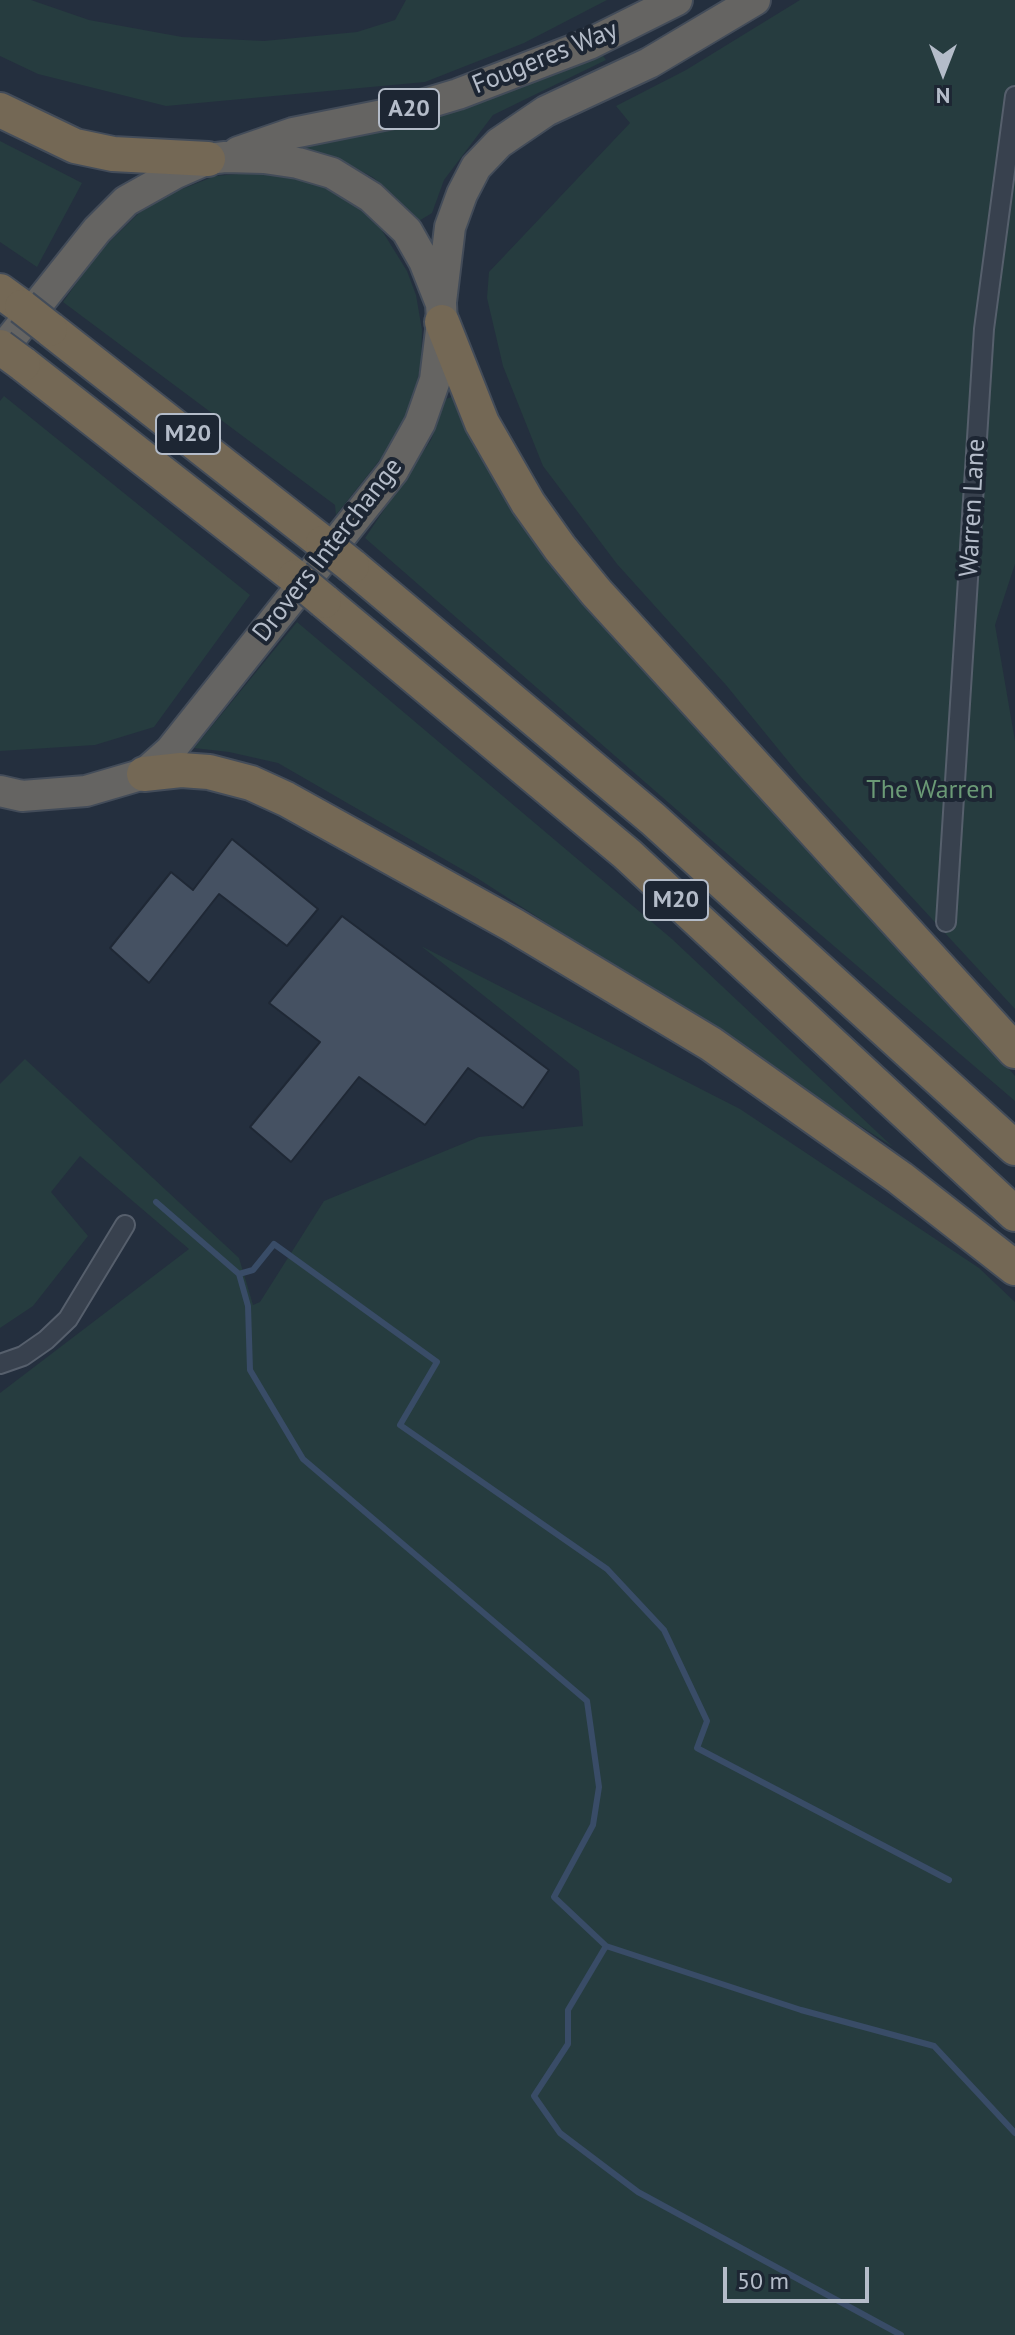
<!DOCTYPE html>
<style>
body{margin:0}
#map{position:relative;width:1015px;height:2335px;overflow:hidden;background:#242f3e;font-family:"PT Sans",sans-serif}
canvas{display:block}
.north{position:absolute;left:903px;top:32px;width:80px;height:80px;-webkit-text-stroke:6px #1d2633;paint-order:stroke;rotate:180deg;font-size:22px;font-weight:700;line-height:32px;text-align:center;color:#b4bcc9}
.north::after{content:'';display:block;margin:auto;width:28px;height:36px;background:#b4bcc9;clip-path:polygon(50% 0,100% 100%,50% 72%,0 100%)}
.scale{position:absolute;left:723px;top:2267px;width:146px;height:36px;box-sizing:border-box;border:4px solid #b4bcc9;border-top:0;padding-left:10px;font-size:24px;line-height:28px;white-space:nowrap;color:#b4bcc9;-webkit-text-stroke:6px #1d2633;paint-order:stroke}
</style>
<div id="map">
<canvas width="1015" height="2335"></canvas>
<div class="north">N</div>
<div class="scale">50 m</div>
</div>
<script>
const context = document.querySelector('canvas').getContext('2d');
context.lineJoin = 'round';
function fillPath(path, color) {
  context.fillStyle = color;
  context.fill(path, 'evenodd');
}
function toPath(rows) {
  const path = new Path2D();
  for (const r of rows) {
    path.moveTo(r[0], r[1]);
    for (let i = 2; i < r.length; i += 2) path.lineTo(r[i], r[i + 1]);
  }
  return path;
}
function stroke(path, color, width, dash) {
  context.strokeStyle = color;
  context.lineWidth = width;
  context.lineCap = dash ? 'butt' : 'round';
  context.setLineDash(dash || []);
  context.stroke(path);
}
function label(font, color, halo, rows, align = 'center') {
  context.font = font + ' "PT Sans",sans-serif';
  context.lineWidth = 8;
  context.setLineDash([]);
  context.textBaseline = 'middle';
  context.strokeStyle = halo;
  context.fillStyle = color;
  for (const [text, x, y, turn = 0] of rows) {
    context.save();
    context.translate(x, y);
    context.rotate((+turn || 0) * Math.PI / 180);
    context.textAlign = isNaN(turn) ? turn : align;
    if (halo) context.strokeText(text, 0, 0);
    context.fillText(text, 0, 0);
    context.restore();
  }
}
const green = toPath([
 [0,0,31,0,89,20,182,37,264,41,357,32,395,20,406,0,607,0,524,43,425,82,166,106,38,74,0,56],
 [800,0,1015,0,1015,564,995,625,1015,741,1015,1009,801,777,726,685,617,564,543,466,503,366,487,298,489,272,630,123,616,106,686,70],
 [601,53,606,60,493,115,444,180,432,213,417,222,413,214,374,178,350,165,298,147],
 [0,141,82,183,37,267,0,242],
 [260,172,293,175,319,185,355,205,381,229,407,271,416,295,422,330,421,365,408,418,394,442,336,515,335,505,63,302,97,254,139,213,172,193,215,176],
 [459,394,503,494,789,825,946,996,1015,1076,1015,1101,786,905,365,538,431,440,446,399],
 [4,396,250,595,154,727,95,745,0,751,0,401],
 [297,622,672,939,893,1147,477,878,278,763,229,752,194,748],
 [421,946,740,1109,979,1268,1015,1302,1015,2335,0,2335,0,1393,189,1249,80,1156,51,1192,88,1236,33,1306,0,1328,0,1084,25,1059,239,1258,253,1305,260,1302,324,1201,479,1137,583,1126,579,1071]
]);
const stream = toPath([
 [156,1202,239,1274,248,1306,250,1370,303,1459,587,1701,599,1787,593,1825,554,1897,606,1946,801,2010,934,2046,1015,2133],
 [239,1274,253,1270,274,1244,437,1362,400,1425,607,1569,664,1630,707,1721,697,1748,949,1880],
 [606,1946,568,2010,568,2044,534,2096,560,2133,638,2192,901,2335]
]);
const building = toPath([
 [232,839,318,909,287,946,219,894,149,983,110,948,171,872,193,890,232,839],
 [342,916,549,1070,523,1108,468,1068,425,1125,359,1077,291,1162,250,1127,320,1042,269,1003,342,916]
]);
const minor = toPath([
 [946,922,984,329,1015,96],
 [0,1364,23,1356,46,1340,68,1319,125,1225]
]);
const trunk = toPath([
 [238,152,293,133,398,112,458,94,589,44,677,0],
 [441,302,450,227,462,194,476,167,499,143,546,111,649,63,755,0],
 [0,352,97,230,126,201,176,173,208,159,225,157,264,158,298,163,332,173,371,197,407,231,424,261,441,304,442,322,435,380,420,423,393,471,170,751,144,774,86,791,22,796,0,791]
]);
const motorway = toPath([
 [0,110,75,146,113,154,208,159],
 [0,291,22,307],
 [442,322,482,423,528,503,560,548,596,592,1015,1051],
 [50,329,323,543],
 [23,364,295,577],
 [352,566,653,819,1015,1148],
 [324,601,627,854,1015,1214],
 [144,774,181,770,209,772,251,783,286,799,513,925,711,1044,900,1178,1015,1268]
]);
const motorwayBridge = toPath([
 [22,307,50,329],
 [0,347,23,364],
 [323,543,352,566],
 [295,577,324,601]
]);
const shields = [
 [409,109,60],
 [188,434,64],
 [676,900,64]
];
const shieldNames = [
 ["A20",409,109],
 ["M20",188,434],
 ["M20",676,900]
];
const streetNames = [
 ["Fougeres Way",545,58,-22],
 ["Warren Lane",973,508,-87],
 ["Drovers Interchange",328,550,-52]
];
const parkNames = [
 ["The Warren",930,791]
];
fillPath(green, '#263c3f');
stroke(stream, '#394c67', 6);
fillPath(building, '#455162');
stroke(building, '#1f2835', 2);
stroke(minor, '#565f6c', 22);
stroke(trunk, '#434c59', 34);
stroke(motorway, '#434c59', 38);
stroke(minor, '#38414e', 18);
stroke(trunk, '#656462', 30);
stroke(motorway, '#746855', 34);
stroke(motorwayBridge, '#434c59', 38, []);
stroke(motorwayBridge, '#746855', 34);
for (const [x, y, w] of shields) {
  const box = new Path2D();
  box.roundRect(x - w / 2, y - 20, w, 40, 6);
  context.fillStyle = '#1d2633';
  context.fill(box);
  stroke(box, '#b4bcc9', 2);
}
label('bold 24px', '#b4bcc9', null, shieldNames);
label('26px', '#b4bcc9', '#1d2633', streetNames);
label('26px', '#6b9a76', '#1d2633', parkNames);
</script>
